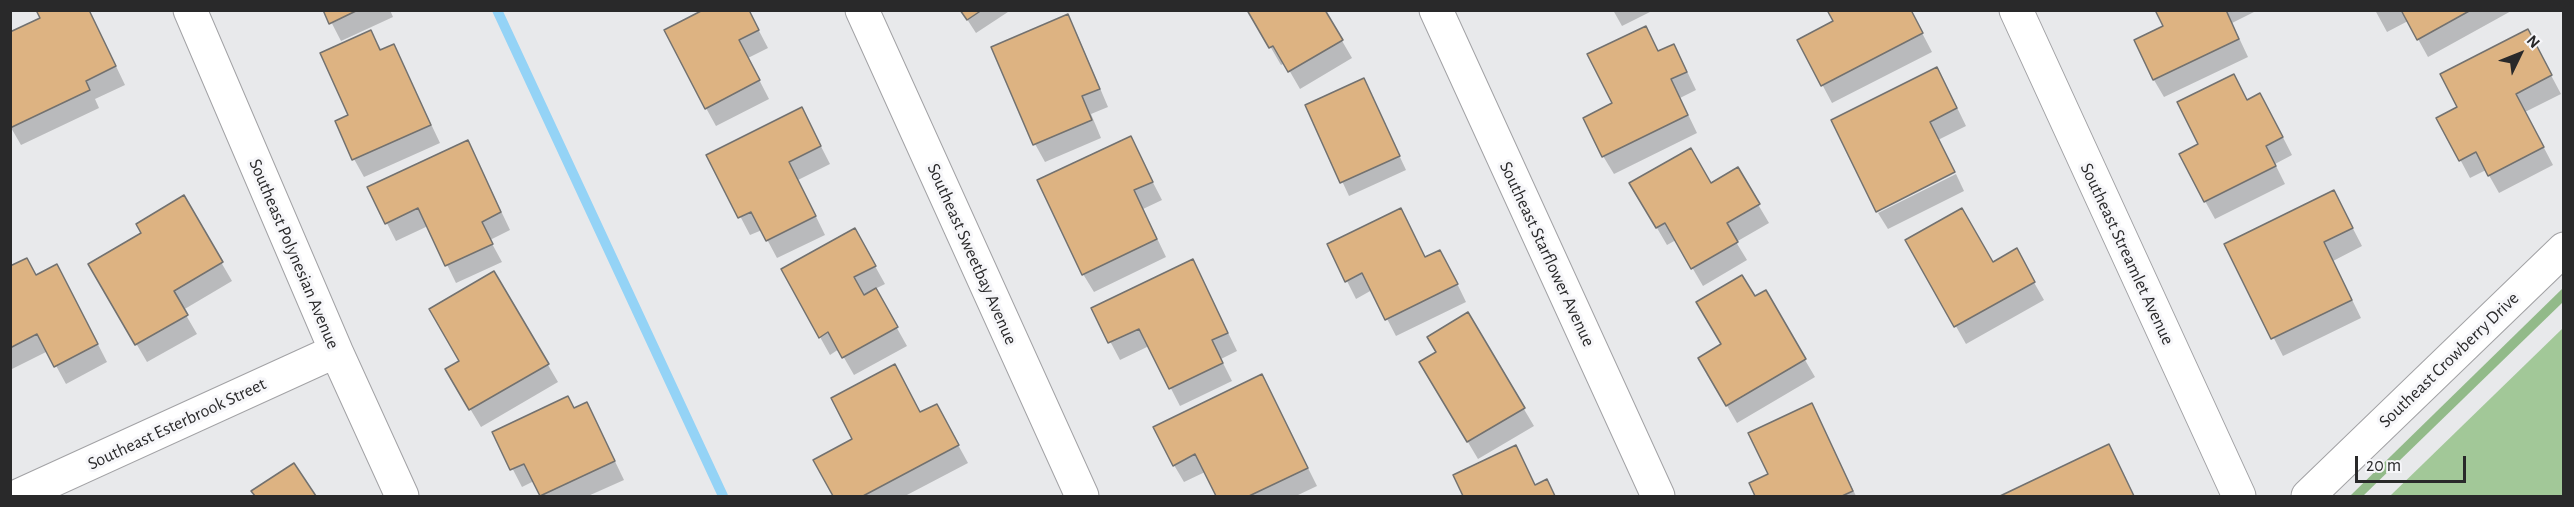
<!DOCTYPE html>
<style>
body{margin:0}
#map{position:relative;width:2574px;height:507px;overflow:hidden;background:#e8e9eb;font-family:"Alegreya Sans",sans-serif}
canvas{display:block}
.frame{position:absolute;inset:0;border:12px solid #29292a;pointer-events:none}
.north{position:absolute;left:2490px;top:24px;width:60px;height:60px;-webkit-text-stroke:4px #f6f6f9;paint-order:stroke;rotate:47deg;font-size:16px;font-weight:700;line-height:24px;text-align:center;color:#29292a}
.north::after{content:'';display:block;margin:auto;width:21px;height:27px;background:#29292a;clip-path:polygon(50% 0,100% 100%,50% 72%,0 100%)}
.scale{position:absolute;left:2355px;top:456px;width:111px;height:27px;box-sizing:border-box;border:3px solid #29292a;border-top:0;padding-left:8px;font-size:18px;line-height:21px;white-space:nowrap;color:#29292a;-webkit-text-stroke:4px #f6f6f9;paint-order:stroke}
</style>
<div id="map">
<canvas width="2574" height="507"></canvas>
<div class="frame"></div>
<div class="north">N</div>
<div class="scale">20 m</div>
</div>
<script>
const context = document.querySelector('canvas').getContext('2d');
context.lineJoin = 'round';
function fillPath(path, color) {
  context.fillStyle = color;
  context.fill(path, 'evenodd');
}
function toPath(rows) {
  const path = new Path2D();
  for (const r of rows) {
    path.moveTo(r[0], r[1]);
    for (let i = 2; i < r.length; i += 2) path.lineTo(r[i], r[i + 1]);
  }
  return path;
}
function stroke(path, color, width, dash) {
  context.strokeStyle = color;
  context.lineWidth = width;
  context.lineCap = dash ? 'butt' : 'round';
  context.setLineDash(dash || []);
  context.stroke(path);
}
function label(font, color, halo, rows, align = 'center') {
  context.font = font + ' "Alegreya Sans",sans-serif';
  context.lineWidth = 6;
  context.setLineDash([]);
  context.textBaseline = 'middle';
  context.strokeStyle = halo;
  context.fillStyle = color;
  for (const [text, x, y, turn = 0] of rows) {
    context.save();
    context.translate(x, y);
    context.rotate((+turn || 0) * Math.PI / 180);
    context.textAlign = isNaN(turn) ? turn : align;
    if (halo) context.strokeText(text, 0, 0);
    context.fillText(text, 0, 0);
    context.restore();
  }
}
const green = toPath([
 [2563,328,2563,496,2390,496]
]);
const forest = toPath([
 [2563,288,2563,302,2363,496,2350,496]
]);
const shadow = toPath([
 [89,10,125,85,95,99,99,108,21,145,10,126],
 [325,10,390,10,393,17,341,41],
 [748,10,768,48,748,58,769,99,716,126,706,108],
 [961,10,1011,10,976,33],
 [1249,10,1324,10,1352,58,1300,89,1285,63,1281,65],
 [1613,10,1654,10,1622,26],
 [1910,10,1932,52,1832,103,1799,41,1835,22],
 [2157,10,2258,10,2232,23,2248,57,2164,97,2154,80,2165,27],
 [2375,10,2513,10,2428,57,2408,21,2387,32],
 [1067,16,1077,34,1108,107,1091,114,1101,138,1045,162,1035,144,993,48],
 [1645,28,1659,52,1673,45,1683,63,1696,90,1680,98,1697,133,1614,174,1603,156],
 [371,32,382,51,394,46,440,143,364,177,354,159,350,116],
 [2537,49,2561,94,2525,112,2553,165,2499,193,2486,170,2470,178,2438,118,2459,107],
 [1364,80,1406,170,1349,196,1307,106],
 [1947,87,1966,126,1938,140,1877,210],
 [2247,101,2270,112,2292,155,2275,164,2285,184,2215,219,2205,201],
 [811,127,830,164,798,180,825,235,777,258,762,230,750,235,708,155],
 [1130,138,1162,200,1143,209,1166,257,1094,292,1083,274],
 [477,160,510,230,490,240,502,262,456,283,428,226,396,241,369,188],
 [1737,169,1769,223,1736,242,1747,260,1703,286,1676,240,1667,245,1631,184,1711,185],
 [1956,174,1964,191,1888,229,1878,213],
 [2334,192,2362,246,2333,261,2361,318,2283,356,2226,245],
 [183,197,232,281,183,310,197,334,147,362,90,265,143,234],
 [855,230,885,284,875,289,907,346,854,375,839,349,830,355,820,337],
 [1907,240,1993,264,2016,251,2044,300,1966,344],
 [1329,245,1426,259,1450,269,1466,302,1396,336,1372,290,1356,299],
 [10,267,36,277,67,284,107,362,66,384,48,351,10,370],
 [494,273,558,382,481,427,447,370,461,362],
 [1202,279,1237,351,1221,359,1232,381,1180,406,1149,346,1120,360,1093,309],
 [1765,292,1815,377,1737,423,1700,359,1723,345,1754,298],
 [1467,314,1534,426,1478,459,1421,363,1438,352],
 [1262,376,1317,486,1296,496,1217,496,1205,472,1184,482,1174,465],
 [574,409,596,422,624,480,588,496,542,496,534,481,522,487,494,433],
 [920,414,946,423,968,463,905,496,835,496,815,460,854,439],
 [1821,423,1856,496,1757,496,1751,484,1770,475],
 [2108,446,2134,496,2003,496],
 [294,465,314,496,257,496,253,491],
 [1525,465,1535,486,1546,481,1555,496,1465,496,1455,476]
]);
const stream = toPath([
 [497,10,723,496]
]);
const building = toPath([
 [36,10,89,10,116,66,86,81,90,90,10,128,10,32,40,18,36,10],
 [323,10,358,10,329,24,323,10],
 [703,10,749,10,759,30,739,40,760,80,705,109,664,30,703,10],
 [960,10,982,10,967,20,960,10],
 [1247,10,1325,10,1343,40,1288,72,1273,46,1269,48,1247,10],
 [1827,10,1911,10,1923,33,1821,86,1797,40,1833,21,1827,10],
 [2155,10,2226,10,2239,39,2153,80,2134,40,2163,26,2155,10],
 [2401,10,2471,10,2417,40,2401,10],
 [1068,14,1100,89,1082,96,1092,120,1033,145,991,47,1068,14],
 [1646,26,1658,51,1674,44,1687,72,1671,79,1688,115,1602,157,1583,118,1612,103,1587,54,1646,26],
 [2528,29,2552,75,2516,94,2544,147,2488,176,2476,152,2459,161,2436,118,2457,107,2440,74,2528,29],
 [371,30,380,50,394,44,431,125,352,160,335,121,348,115,320,53,371,30],
 [1937,67,1957,108,1930,122,1955,172,1876,212,1831,120,1937,67],
 [2234,74,2247,100,2260,93,2283,137,2266,146,2276,166,2204,202,2179,154,2198,144,2177,102,2234,74],
 [1364,78,1400,156,1340,183,1305,105,1364,78],
 [802,107,821,146,789,162,816,216,766,241,751,212,738,218,706,155,802,107],
 [1131,136,1153,182,1134,190,1157,239,1082,275,1037,180,1131,136],
 [468,140,501,212,482,222,493,244,445,266,418,208,385,224,367,187,468,140],
 [1691,148,1711,183,1738,167,1760,204,1727,223,1738,242,1691,269,1665,223,1656,228,1629,183,1691,148],
 [2334,190,2353,228,2324,242,2352,300,2271,339,2224,244,2334,190],
 [184,195,223,262,174,291,188,315,135,345,88,264,141,233,136,224,184,195],
 [1401,208,1425,257,1440,250,1458,284,1385,320,1362,273,1345,282,1327,244,1401,208],
 [1962,208,1993,262,2017,248,2035,282,1954,327,1905,240,1962,208],
 [855,228,876,266,854,277,864,295,876,288,898,327,842,358,828,332,819,338,781,269,855,228],
 [27,258,36,275,57,264,98,344,54,367,37,334,10,348,10,266,27,258],
 [1193,259,1228,333,1212,340,1223,363,1169,389,1139,329,1108,343,1091,308,1193,259],
 [494,271,549,364,469,410,445,369,459,361,429,309,494,271],
 [1742,275,1755,296,1766,290,1806,359,1726,406,1698,358,1721,344,1696,302,1742,275],
 [1468,312,1525,408,1467,442,1419,362,1436,352,1427,337,1468,312],
 [895,364,920,412,937,404,959,445,863,496,833,496,813,460,852,439,831,398,895,364],
 [1262,374,1308,468,1249,496,1216,496,1195,454,1173,466,1153,427,1262,374],
 [568,396,574,408,587,402,615,461,540,496,524,464,510,470,492,432,568,396],
 [1812,403,1853,491,1842,496,1755,496,1749,483,1768,474,1748,433,1812,403],
 [2109,444,2134,496,2000,496,2109,444],
 [1516,445,1535,485,1547,479,1555,496,1463,496,1453,475,1516,445],
 [294,463,316,496,255,496,251,491,294,463]
]);
const street = toPath([
 [190,10,336,351,402,496],
 [862,10,1082,496],
 [1436,10,1658,496],
 [2016,10,2239,496],
 [18,496,336,351],
 [2308,496,2564,249]
]);
const streetNames = [
 ["Southeast Polynesian Avenue",294,254,67],
 ["Southeast Sweetbay Avenue",972,254,66],
 ["Southeast Starflower Avenue",1547,254,65],
 ["Southeast Streamlet Avenue",2127,254,65],
 ["Southeast Crowberry Drive",2449,360,-44],
 ["Southeast Esterbrook Street",177,424,-25]
];
fillPath(green, '#a2c898');
fillPath(forest, '#92ba89');
fillPath(shadow, '#0003');
stroke(stream, '#94d3f6', 10);
fillPath(building, '#ddb382');
stroke(building, '#72716f', 1.5);
stroke(street, '#a2a2a5', 35);
stroke(street, '#fff', 33);
label('18px', '#29292a', '#f6f6f9', streetNames);
</script>
